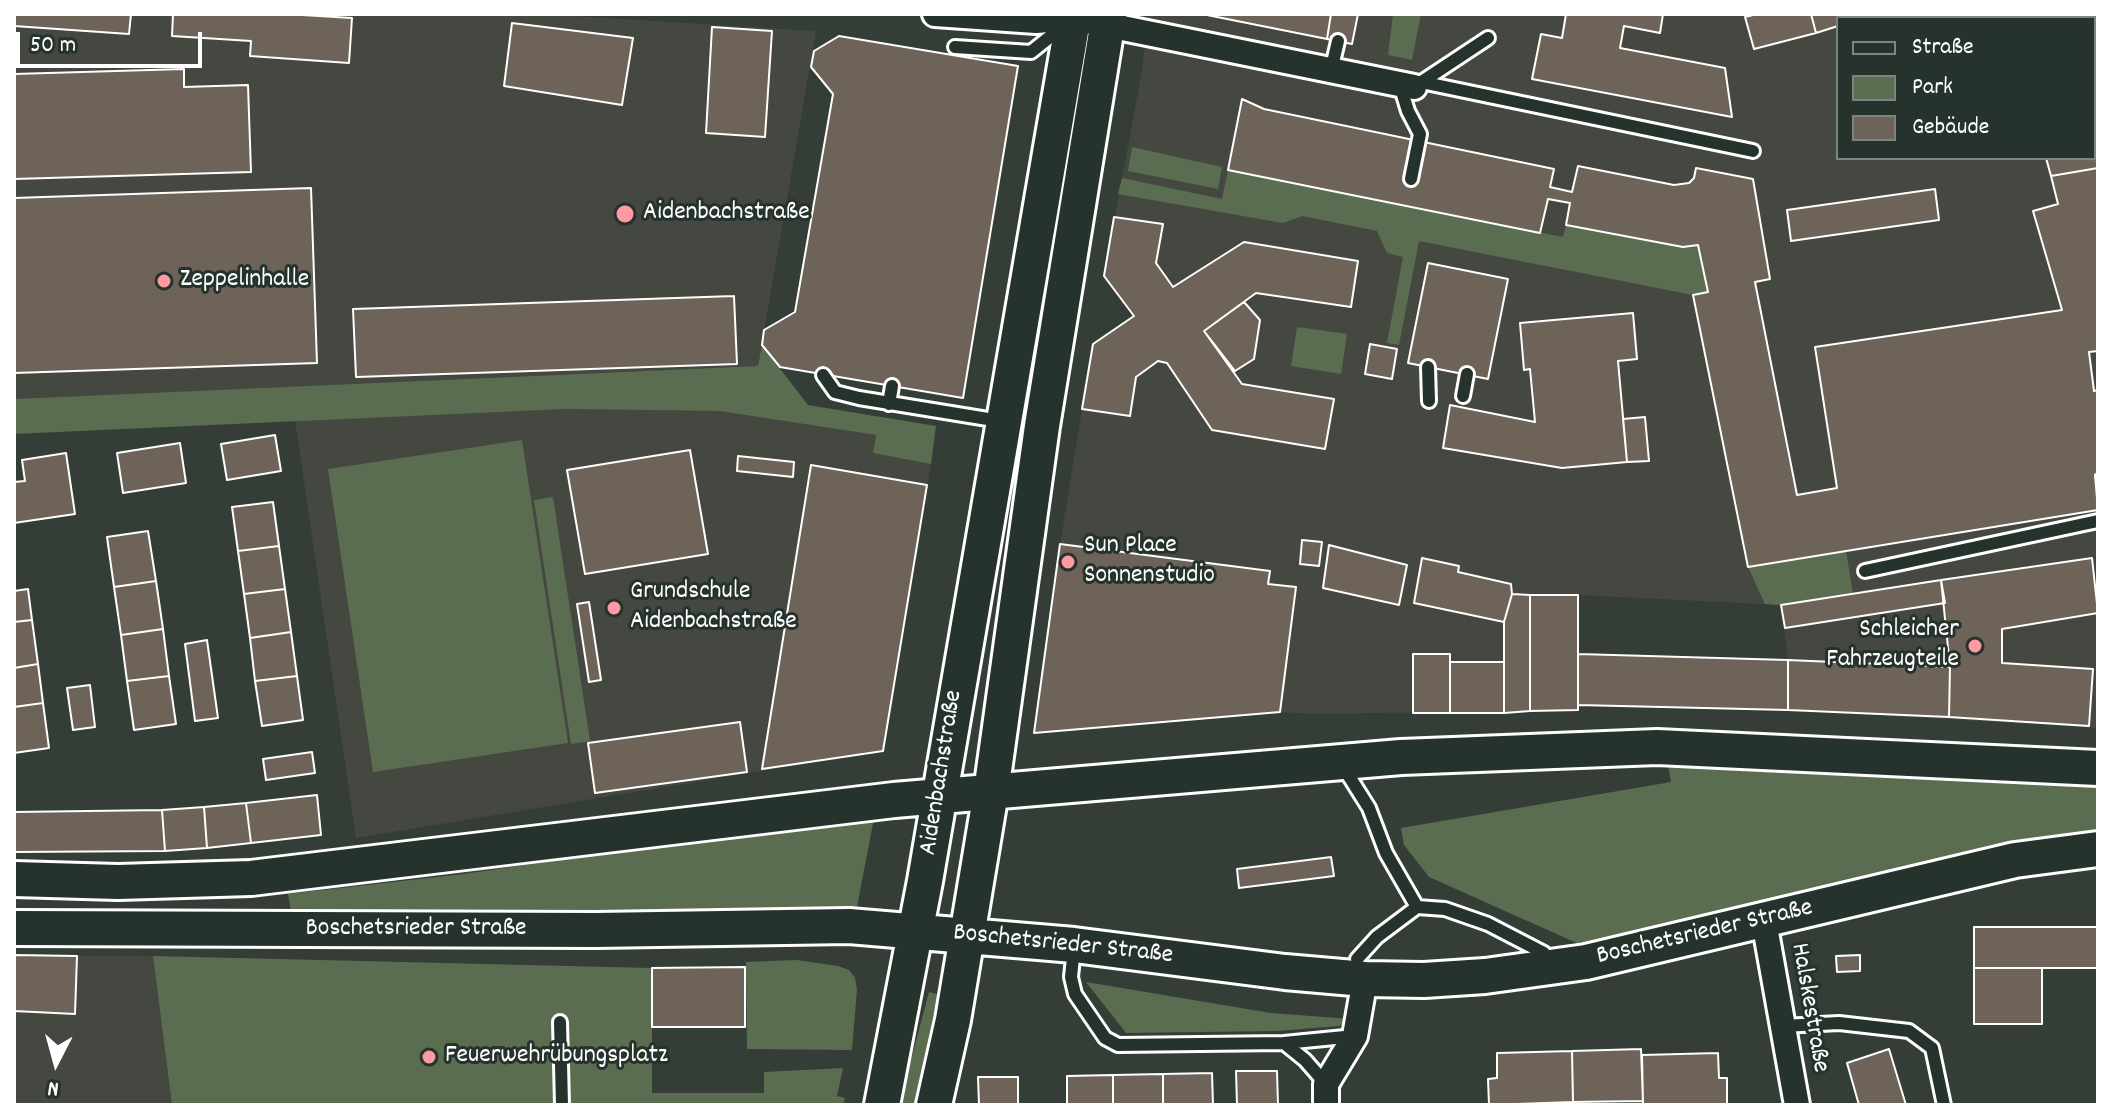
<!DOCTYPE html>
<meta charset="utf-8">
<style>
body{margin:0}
#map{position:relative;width:2112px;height:1119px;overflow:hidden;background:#343d36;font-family:Dekko,sans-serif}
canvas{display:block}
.frame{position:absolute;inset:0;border:16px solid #fff;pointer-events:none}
.legend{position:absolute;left:1836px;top:16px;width:260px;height:144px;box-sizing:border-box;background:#26332d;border:2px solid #7d8581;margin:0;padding:10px 14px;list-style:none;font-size:24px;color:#fff}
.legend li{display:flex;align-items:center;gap:16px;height:40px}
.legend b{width:40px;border:2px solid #7d8581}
.north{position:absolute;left:16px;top:1023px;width:80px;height:80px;-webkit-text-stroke:6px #26332d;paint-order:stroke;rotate:186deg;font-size:22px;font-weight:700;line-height:32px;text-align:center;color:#fff}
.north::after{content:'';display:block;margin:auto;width:28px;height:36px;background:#fff;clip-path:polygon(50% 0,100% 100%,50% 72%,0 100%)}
.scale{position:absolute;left:16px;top:32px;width:186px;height:36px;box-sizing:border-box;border:4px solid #fff;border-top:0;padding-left:10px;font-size:24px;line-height:28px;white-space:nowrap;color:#fff;-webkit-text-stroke:6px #26332d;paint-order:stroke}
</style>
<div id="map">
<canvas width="2112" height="1119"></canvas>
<div class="frame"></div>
<ul class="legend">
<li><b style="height:10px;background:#26332d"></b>Straße</li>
<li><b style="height:22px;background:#5b6d50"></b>Park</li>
<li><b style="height:22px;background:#6e6358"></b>Gebäude</li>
</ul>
<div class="north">N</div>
<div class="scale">50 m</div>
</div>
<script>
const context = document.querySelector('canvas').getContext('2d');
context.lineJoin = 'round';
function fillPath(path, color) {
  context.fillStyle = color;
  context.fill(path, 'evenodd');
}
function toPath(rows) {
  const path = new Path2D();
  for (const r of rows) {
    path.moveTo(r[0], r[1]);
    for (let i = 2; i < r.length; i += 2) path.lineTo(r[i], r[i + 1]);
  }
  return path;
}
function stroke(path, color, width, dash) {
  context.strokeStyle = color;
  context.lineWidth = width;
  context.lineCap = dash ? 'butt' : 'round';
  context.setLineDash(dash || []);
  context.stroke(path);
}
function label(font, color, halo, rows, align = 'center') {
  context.font = font + ' Dekko,sans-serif';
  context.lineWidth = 6;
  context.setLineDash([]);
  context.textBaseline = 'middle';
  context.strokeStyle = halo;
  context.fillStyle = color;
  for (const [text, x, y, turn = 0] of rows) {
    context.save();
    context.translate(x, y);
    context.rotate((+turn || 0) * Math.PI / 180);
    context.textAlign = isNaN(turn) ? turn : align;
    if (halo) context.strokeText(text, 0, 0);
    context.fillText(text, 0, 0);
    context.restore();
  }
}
const built = toPath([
 [14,14,542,14,816,31,758,366,14,399],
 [1149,14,2072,14,2073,18,1838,18,1838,158,2094,158,2094,93,2098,107,2098,728,1788,710,1788,660,1781,605,1578,595,1578,710,1312,714,1280,712,1034,733,1060,544,1093,344,1134,316,1104,276,1142,70],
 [565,409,719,411,876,435,873,453,931,464,883,751,356,838,295,420],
 [14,955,153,956,172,1105,14,1105]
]);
const green = toPath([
 [1393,14,1421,14,1412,60,1388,55],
 [1132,147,1222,167,1218,189,1128,171],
 [1228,170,1563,237,1566,225,1683,247,1698,245,1708,292,1693,295,1419,241,1399,345,1387,343,1403,257,1387,253,1377,231,1302,216,1283,223,1118,194,1122,178,1222,199],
 [1297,327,1347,334,1341,374,1291,366],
 [762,345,808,405,936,426,931,464,873,453,876,435,719,411,565,409,14,434,14,399,758,366],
 [522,440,568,743,373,772,328,469],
 [553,497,590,741,571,744,534,500],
 [1846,551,1853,594,1781,605,1765,604,1748,567],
 [1667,759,2098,780,2098,840,1588,948,1429,877,1404,845,1401,828,1671,782],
 [875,813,857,907,745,910,700,916,293,923,288,894,463,874],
 [153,956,652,968,652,1093,764,1093,764,1072,843,1068,837,1096,845,1098,843,1105,172,1105],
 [797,960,838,966,849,970,855,978,857,989,852,1050,747,1049,746,962],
 [1086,982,1271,1013,1350,1019,1339,1026,1277,1031,1126,1033],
 [929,992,938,994,914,1105,899,1105]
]);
const building = toPath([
 [14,14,131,14,129,34,14,26,14,14],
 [173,14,286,14,352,18,349,63,250,56,251,41,172,36,173,14],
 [1202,14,1331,14,1327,39,1202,14],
 [1331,14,1358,14,1352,44,1327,39,1331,14],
 [1566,14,1663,14,1660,33,1624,26,1620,48,1725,68,1732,117,1532,79,1541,34,1562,38,1566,14],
 [1757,14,1811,14,1816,33,1754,49,1745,17,1757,14],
 [1811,14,1881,14,1867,18,1838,18,1838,26,1816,33,1811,14],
 [1993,14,2057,14,2058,18,1994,18,1993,14],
 [512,23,633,38,622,105,504,86,512,23],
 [712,27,772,31,765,137,706,133,712,27],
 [839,36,1018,66,963,398,780,367,762,345,764,330,795,312,833,94,811,67,814,51,839,36],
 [184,69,184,87,248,85,251,172,14,179,14,74,184,69],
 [1242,99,1264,109,1554,169,1550,187,1572,192,1578,166,1674,185,1689,183,1694,178,1696,168,1753,179,1770,279,1755,282,1797,495,1837,488,1815,347,2062,310,2033,211,2058,204,2051,176,2098,168,2098,351,2089,352,2094,391,2098,390,2098,472,2095,475,2098,510,1748,567,1693,295,1708,292,1698,245,1683,247,1566,225,1570,203,1548,199,1540,233,1228,170,1242,99],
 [2094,142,2098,168,2051,176,2046,158,2094,158,2094,142],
 [311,188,317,363,14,373,14,198,311,188],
 [1935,189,1939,220,1791,241,1787,210,1935,189],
 [1114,217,1163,224,1156,263,1173,287,1244,242,1358,261,1351,307,1256,293,1204,331,1242,384,1334,399,1325,449,1212,430,1167,363,1158,361,1136,377,1130,416,1082,409,1093,344,1134,316,1104,276,1114,217],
 [1428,263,1508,279,1488,379,1408,363,1428,263],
 [734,296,737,364,356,377,353,309,734,296],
 [1244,302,1260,320,1254,359,1235,371,1204,331,1244,302],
 [1633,313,1637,359,1618,361,1627,462,1562,468,1443,448,1450,405,1535,422,1530,369,1524,370,1520,323,1633,313],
 [1370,344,1397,349,1392,379,1365,374,1370,344],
 [1645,417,1649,461,1627,462,1623,419,1645,417],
 [275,435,281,471,227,480,221,444,275,435],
 [180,443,186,483,123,493,117,453,180,443],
 [690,450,708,554,585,574,567,470,690,450],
 [66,453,75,514,14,523,14,482,25,481,22,460,66,453],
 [738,456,794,462,793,477,737,471,738,456],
 [811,465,927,485,883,751,762,769,811,465],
 [273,502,279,546,238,551,232,507,273,502],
 [148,531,156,581,114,587,107,537,148,531],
 [1302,540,1322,542,1319,566,1300,564,1302,540],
 [1060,544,1270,571,1268,584,1296,587,1280,712,1034,733,1060,544],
 [1329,545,1407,565,1399,605,1323,588,1329,545],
 [279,546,285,589,244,594,238,551,279,546],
 [1422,558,1459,566,1458,572,1511,584,1512,594,1504,622,1414,603,1422,558],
 [2092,558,2098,613,2002,629,2002,663,2093,669,2089,726,1949,717,1950,667,1941,580,2092,558],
 [1941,580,1945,603,1785,628,1781,605,1941,580],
 [156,581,163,629,121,635,114,587,156,581],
 [28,589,32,620,14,622,14,591,28,589],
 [285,589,291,632,250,638,244,594,285,589],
 [1512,594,1530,595,1530,711,1504,713,1504,622,1512,594],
 [1530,595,1578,595,1578,710,1530,711,1530,595],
 [589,602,601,680,589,682,577,604,589,602],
 [32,620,38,664,14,668,14,622,32,620],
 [163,629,169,676,127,681,121,635,163,629],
 [291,632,297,676,255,681,250,638,291,632],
 [207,640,218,718,195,721,185,644,207,640],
 [1413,654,1450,654,1450,713,1413,713,1413,654],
 [1578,654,1788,660,1788,710,1578,705,1578,654],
 [1788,660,1950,667,1949,717,1788,710,1788,660],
 [1450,662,1504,662,1504,713,1450,713,1450,662],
 [38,664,43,703,14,707,14,668,38,664],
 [169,676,176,724,134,730,127,681,169,676],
 [297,676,303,720,262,726,255,681,297,676],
 [90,685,95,727,73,730,67,688,90,685],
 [43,703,49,748,14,753,14,707,43,703],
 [740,722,747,772,595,793,588,743,740,722],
 [312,752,315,773,266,780,263,759,312,752],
 [317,795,321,835,251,843,246,803,317,795],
 [246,803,251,843,207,848,204,807,246,803],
 [204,807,207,848,165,851,162,810,204,807],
 [162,810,165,851,14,852,14,812,162,810],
 [1331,857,1334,876,1239,888,1237,869,1331,857],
 [1974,927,2098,927,2098,968,1974,968,1974,927],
 [14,955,77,956,75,1014,14,1011,14,955],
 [1860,955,1860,971,1837,972,1836,956,1860,955],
 [745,967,745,1027,652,1027,652,968,745,967],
 [1974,968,2042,968,2042,1024,1974,1024,1974,968],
 [1641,1049,1643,1101,1573,1102,1572,1051,1641,1049],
 [1889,1049,1906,1105,1859,1105,1847,1063,1889,1049],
 [1572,1051,1573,1102,1489,1105,1488,1079,1497,1078,1497,1053,1572,1051],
 [1718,1053,1719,1078,1727,1078,1727,1105,1643,1105,1642,1055,1718,1053],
 [1236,1071,1277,1071,1278,1105,1237,1105,1236,1071],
 [1212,1073,1213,1105,1163,1105,1163,1074,1212,1073],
 [1163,1074,1163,1105,1113,1105,1113,1075,1163,1074],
 [1113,1075,1113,1105,1067,1105,1067,1076,1113,1075],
 [978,1077,1018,1077,1018,1105,979,1105,978,1077]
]);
const service = toPath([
 [955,47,1031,52,1066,24],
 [1331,71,1338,41],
 [1421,82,1753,151],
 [1400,85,1408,111,1420,134,1411,179],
 [1417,85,1488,38],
 [1428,367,1429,401],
 [823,375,835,392,859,398,1000,421],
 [1463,396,1467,374],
 [889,404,892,386],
 [1865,571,2098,521],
 [1347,773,1369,808,1386,853,1417,907,1377,937,1357,959],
 [1417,907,1445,909,1488,924,1544,953],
 [1074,948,1071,977,1075,994,1105,1038,1118,1045,1284,1043,1305,1060,1326,1084],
 [560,1022,562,1105],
 [1783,1026,1839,1023,1909,1031,1932,1048,1944,1105],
 [1284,1043,1355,1036]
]);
const minor = toPath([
 [935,14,1036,21,1073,18,1414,87],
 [2095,14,2098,25],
 [1764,921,1797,1105],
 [1326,1105,1326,1084,1355,1036,1365,979]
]);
const secondary = toPath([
 [14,879,118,882,251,878,894,800,1401,757,1657,747,2098,768],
 [14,928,596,930,849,926,1074,945,1285,972,1365,979,1424,980,1485,976,1586,962,2015,860,2098,849],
 [882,1105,925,881,1074,14],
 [934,1105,953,1020,991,792,1042,426,1109,14]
]);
const markers = [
 [625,214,10,"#ff9aa2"],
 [164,281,8,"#ff9aa2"],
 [1068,562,8,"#ff9aa2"],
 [614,608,8,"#ff9aa2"],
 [1975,646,8,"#ff9aa2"],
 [429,1057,8,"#ff9aa2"]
];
const poiNames = [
 ["Aidenbachstraße",643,214],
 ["Zeppelinhalle",180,281],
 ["Sun Place",1084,547],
 ["Sonnenstudio",1084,577],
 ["Grundschule",630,593],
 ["Aidenbachstraße",630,623],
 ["Schleicher",1959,631,"right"],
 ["Fahrzeugteile",1959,661,"right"],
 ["Feuerwehrübungsplatz",445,1057]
];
const streetNames = [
 ["Aidenbachstraße",943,773,-81],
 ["Boschetsrieder Straße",416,930],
 ["Boschetsrieder Straße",1705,934,-13],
 ["Boschetsrieder Straße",1063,946,6],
 ["Halskestraße",1808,1008,80]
];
fillPath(built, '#454840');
fillPath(green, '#5b6d50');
fillPath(building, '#6e6358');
stroke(building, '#fff', 2);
stroke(service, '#fff', 18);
stroke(minor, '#fff', 30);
stroke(secondary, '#fff', 40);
stroke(service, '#26332d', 12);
stroke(minor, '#26332d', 24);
stroke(secondary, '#26332d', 34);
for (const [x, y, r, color] of markers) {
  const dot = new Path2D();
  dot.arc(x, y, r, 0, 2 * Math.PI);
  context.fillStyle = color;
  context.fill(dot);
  stroke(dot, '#26332d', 3);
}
label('26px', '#fff', '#26332d', poiNames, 'left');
label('26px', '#fff', '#26332d', streetNames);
</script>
